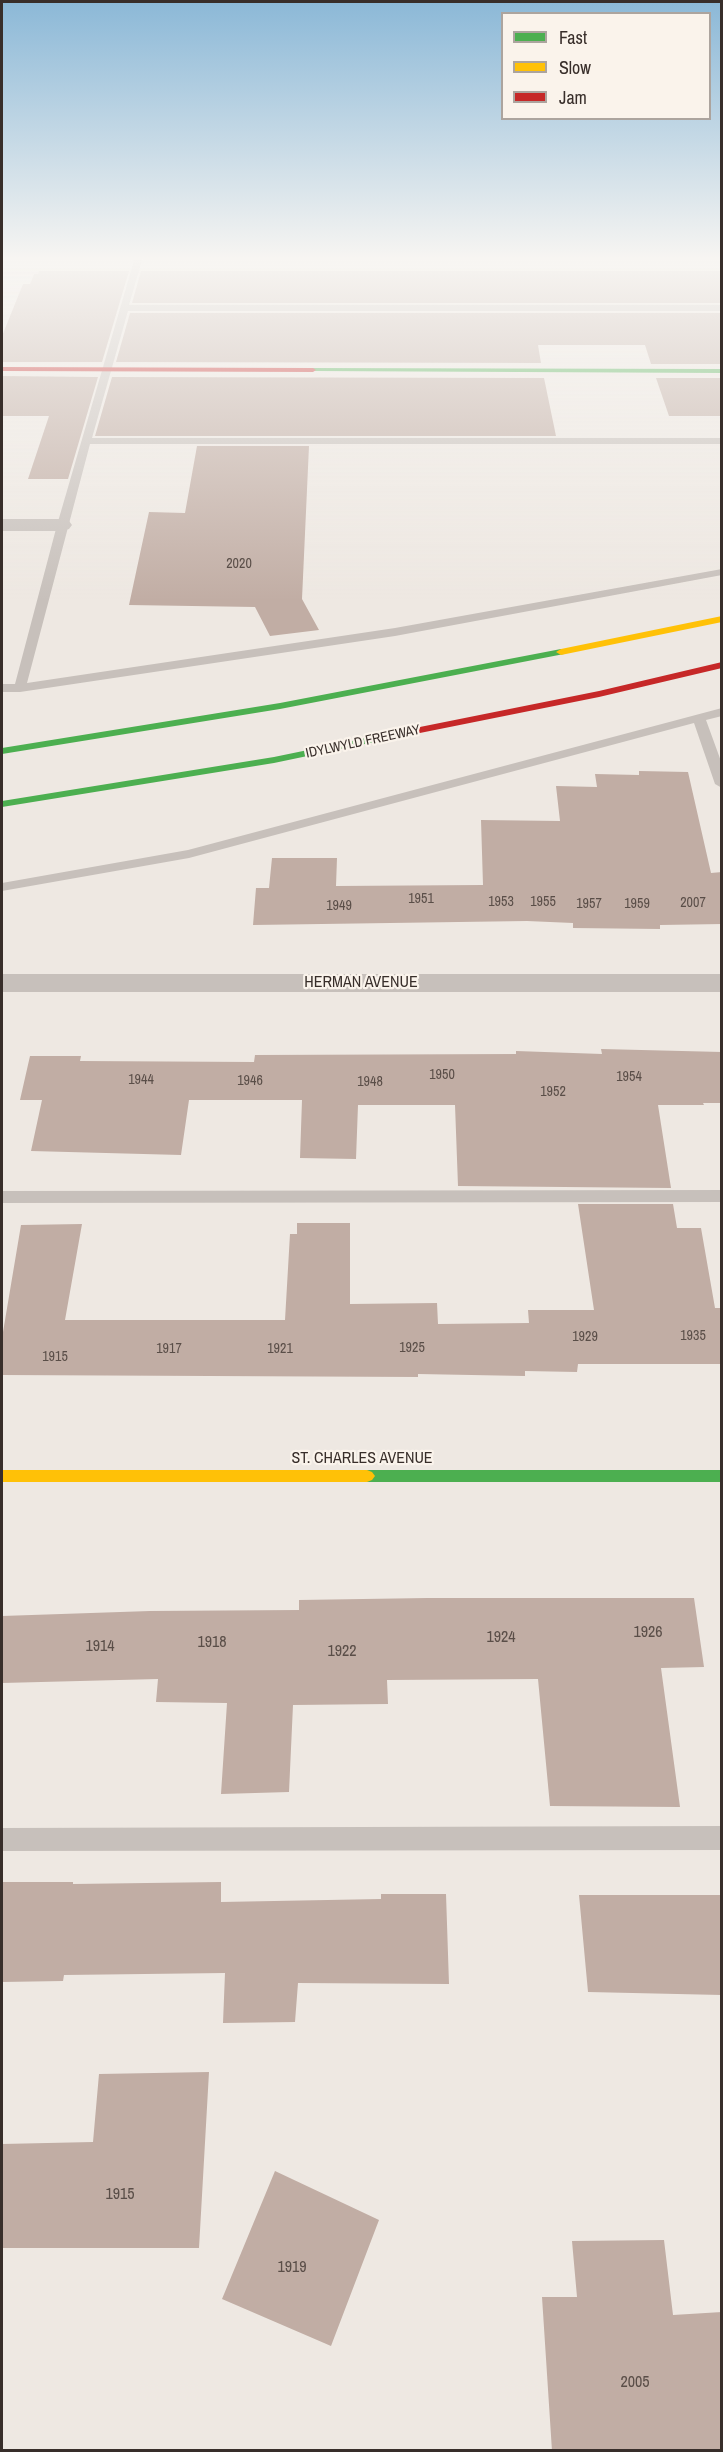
<!DOCTYPE html>
<style>
body{margin:0}
#map{position:relative;width:723px;height:2452px;overflow:hidden;background:#eee8e2;font-family:"Archivo Narrow",sans-serif}
canvas{display:block}
.frame{position:absolute;inset:0;border:3px solid #382e2a;pointer-events:none}
.legend{position:absolute;left:501px;top:12px;width:210px;height:108px;box-sizing:border-box;background:#faf3eb;border:2px solid #aca49e;margin:0;padding:8px 10px;list-style:none;font-size:18px;color:#382e2a}
.legend li{display:flex;align-items:center;gap:12px;height:30px}
.legend b{width:30px;border:2px solid #aca49e}
</style>
<div id="map">
<canvas width="723" height="2452"></canvas>
<div class="frame"></div>
<ul class="legend">
<li><b style="height:8px;background:#4caf50"></b>Fast</li>
<li><b style="height:8px;background:#ffc107"></b>Slow</li>
<li><b style="height:8px;background:#c62828"></b>Jam</li>
</ul>
</div>
<script>
const context = document.querySelector('canvas').getContext('2d');
context.lineJoin = 'round';
function fillPath(path, color) {
  context.fillStyle = color;
  context.fill(path, 'evenodd');
}
function toPath(rows) {
  const path = new Path2D();
  for (const r of rows) {
    path.moveTo(r[0], r[1]);
    for (let i = 2; i < r.length; i += 2) path.lineTo(r[i], r[i + 1]);
  }
  return path;
}
function label(font, color, halo, rows, align = 'center') {
  context.font = font + ' "Archivo Narrow",sans-serif';
  context.lineWidth = 4.5;
  context.setLineDash([]);
  context.textBaseline = 'middle';
  context.strokeStyle = halo;
  context.fillStyle = color;
  for (const [text, x, y, turn = 0] of rows) {
    context.save();
    context.translate(x, y);
    context.rotate((+turn || 0) * Math.PI / 180);
    context.textAlign = isNaN(turn) ? turn : align;
    if (halo) context.strokeText(text, 0, 0);
    context.fillText(text, 0, 0);
    context.restore();
  }
}
const building = toPath([
 [39,271,129,271,102,362,2,362,2,336,23,284,30,284,34,274,38,274],
 [141,271,722,271,722,303,132,303],
 [130,313,722,313,722,364,651,364,645,345,538,345,541,363,116,362],
 [2,376,98,377,68,479,28,479,49,416,2,416],
 [112,377,544,378,556,436,95,436],
 [656,378,722,378,722,416,669,416],
 [197,446,309,446,302,599,319,630,270,636,255,607,129,605,149,512,185,513],
 [639,771,688,772,711,873,722,872,722,924,660,925,660,929,573,928,573,923,527,921,253,925,256,888,269,888,272,858,337,858,336,886,483,885,481,820,560,821,556,786,597,787,595,774,639,775],
 [601,1049,722,1052,722,1103,703,1103,704,1105,658,1105,671,1188,458,1186,455,1105,358,1105,356,1159,300,1158,302,1100,189,1100,181,1155,31,1151,42,1100,20,1100,30,1056,81,1056,80,1061,254,1062,255,1055,516,1054,516,1051,602,1054],
 [578,1204,673,1204,677,1228,701,1228,715,1308,722,1308,722,1364,578,1364,577,1372,525,1371,525,1376,418,1374,418,1377,2,1375,2,1338,21,1225,82,1224,65,1320,285,1320,290,1234,297,1234,297,1223,350,1223,350,1304,437,1303,438,1324,529,1323,528,1310,594,1310],
 [427,1598,694,1598,704,1667,661,1668,680,1807,550,1806,538,1679,387,1680,388,1704,293,1705,289,1792,221,1794,227,1703,156,1702,158,1679,2,1683,2,1616,150,1611,299,1610,299,1600],
 [2,1882,73,1882,73,1884,221,1882,221,1902,381,1899,381,1894,446,1894,449,1984,298,1983,295,2022,223,2023,225,1973,64,1975,63,1981,2,1982],
 [579,1895,722,1895,722,1995,588,1992],
 [209,2072,199,2248,2,2248,2,2144,93,2142,99,2074],
 [275,2171,379,2220,331,2346,222,2299],
 [664,2240,673,2315,722,2312,722,2451,552,2451,542,2297,577,2297,572,2241]
]);
const lane = toPath([
 [135,257,143,257,129,305,722,305,722,311,128,311,92,438,722,438,722,444,90,444,27,683,395,628,722,569,722,575,395,636,20,692,2,692,2,684,15,684,57,525,135,257],
 [722,708,722,716,706,720,722,764,722,788,715,784,694,723,189,858,2,891,2,883,188,850,722,708],
 [722,1190,722,1202,2,1203,2,1191,722,1190],
 [722,1826,722,1850,2,1851,2,1828,722,1826]
]);
const street = toPath([
 [2,519,62,519,69,521,72,525,69,529,62,531,2,531,2,519],
 [2,974,722,974,722,992,2,992,2,974]
]);
const fast = toPath([
 [313,368,722,369,722,373,311,371,313,368],
 [561,649,564,650,564,654,280,709,2,754,2,748,280,703,561,649],
 [400,731,403,732,403,736,274,763,2,807,2,801,274,757,400,731],
 [367,1470,722,1470,722,1482,367,1482,362,1480,359,1476,362,1472,367,1470]
]);
const slow = toPath([
 [722,616,722,622,561,655,556,652,561,649,722,616],
 [2,1470,367,1470,372,1472,375,1476,372,1480,367,1482,2,1482,2,1470]
]);
const jam = toPath([
 [2,367,313,368,316,370,313,372,2,371,2,367],
 [722,662,722,668,599,697,400,737,395,734,400,731,599,691,722,662]
]);
const numberNames = [
 ["2020",239,564],
 ["1951",421,899],
 ["1953",501,902],
 ["1955",543,902],
 ["2007",693,903],
 ["1957",589,904],
 ["1959",637,904],
 ["1949",339,906],
 ["1950",442,1075],
 ["1954",629,1077],
 ["1944",141,1080],
 ["1946",250,1081],
 ["1948",370,1082],
 ["1952",553,1092],
 ["1935",693,1336],
 ["1929",585,1337],
 ["1925",412,1348],
 ["1917",169,1349],
 ["1921",280,1349],
 ["1915",55,1357]
];
const farStreetnames = [
 ["IDYLWYLD FREEWAY",363,742,-12]
];
const streetNames = [
 ["HERMAN AVENUE",361,983],
 ["ST. CHARLES AVENUE",362,1459]
];
const nearNumbernames = [
 ["1926",648,1633],
 ["1924",501,1638],
 ["1918",212,1643],
 ["1914",100,1647],
 ["1922",342,1652],
 ["1915",120,2195],
 ["1919",292,2268],
 ["2005",635,2383]
];
fillPath(building, '#c1ada4');
fillPath(lane, '#c7c0bb');
fillPath(street, '#c7c0bb');
fillPath(fast, '#4caf50');
fillPath(slow, '#ffc107');
fillPath(jam, '#c62828');
const sky = context.createLinearGradient(0, 0, 0, 601);
sky.addColorStop(0, '#8bb8d7');
sky.addColorStop(0.43, '#f7f5f2');
sky.addColorStop(1, '#f7f5f200');
context.fillStyle = sky;
context.fillRect(0, 0, 723, 601);
label('14px', '#5a4e48', null, numberNames);
label('14px', '#382e2a', '#faf3eb', farStreetnames);
label('16px', '#382e2a', '#faf3eb', streetNames);
label('16px', '#5a4e48', null, nearNumbernames);
</script>
